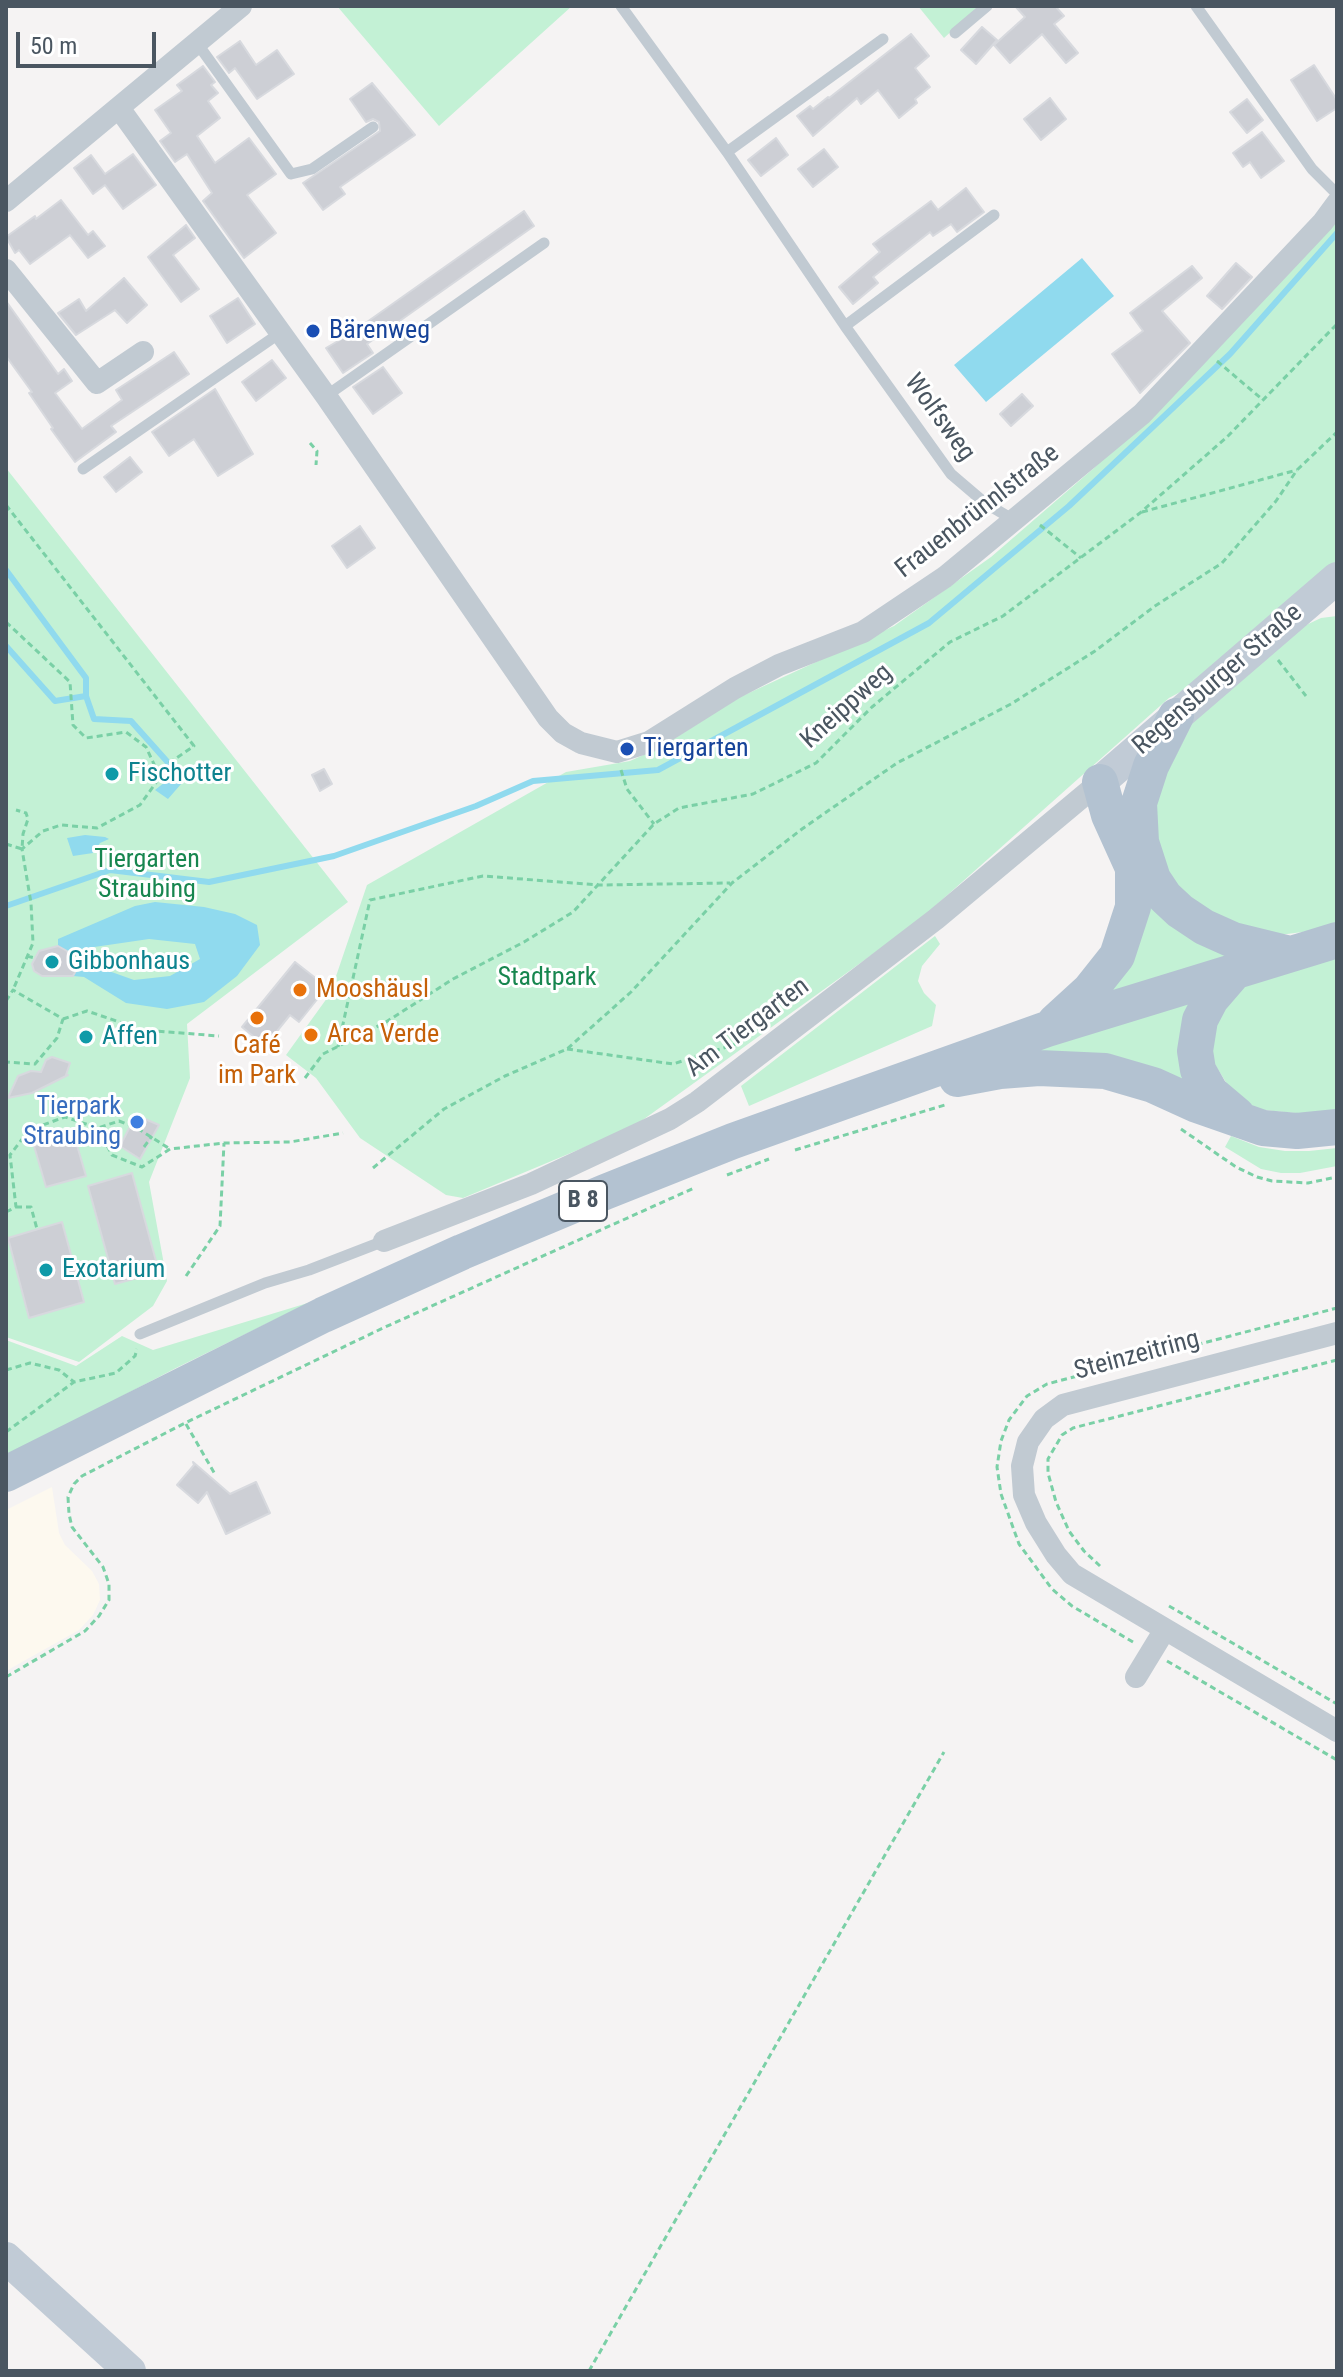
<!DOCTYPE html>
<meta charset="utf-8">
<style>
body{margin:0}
#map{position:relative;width:1343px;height:2377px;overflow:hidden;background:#f5f3f3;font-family:"Roboto Condensed",sans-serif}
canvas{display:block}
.frame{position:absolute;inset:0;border:8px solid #4a5661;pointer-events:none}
.scale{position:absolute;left:16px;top:32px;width:140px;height:36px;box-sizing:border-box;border:4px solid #4a5661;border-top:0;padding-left:10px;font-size:24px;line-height:28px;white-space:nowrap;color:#4a5661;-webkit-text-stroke:6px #fff;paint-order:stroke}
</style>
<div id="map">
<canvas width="1343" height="2377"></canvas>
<div class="frame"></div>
<div class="scale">50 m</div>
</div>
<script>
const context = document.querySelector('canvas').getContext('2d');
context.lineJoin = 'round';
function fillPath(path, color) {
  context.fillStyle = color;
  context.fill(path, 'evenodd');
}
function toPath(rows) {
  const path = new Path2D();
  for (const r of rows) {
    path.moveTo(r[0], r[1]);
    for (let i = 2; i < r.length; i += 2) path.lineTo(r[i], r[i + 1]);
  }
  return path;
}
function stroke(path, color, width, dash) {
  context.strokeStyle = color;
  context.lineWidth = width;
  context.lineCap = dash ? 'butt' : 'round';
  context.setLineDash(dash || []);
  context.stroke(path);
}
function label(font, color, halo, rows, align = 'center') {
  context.font = font + ' "Roboto Condensed",sans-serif';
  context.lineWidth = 6;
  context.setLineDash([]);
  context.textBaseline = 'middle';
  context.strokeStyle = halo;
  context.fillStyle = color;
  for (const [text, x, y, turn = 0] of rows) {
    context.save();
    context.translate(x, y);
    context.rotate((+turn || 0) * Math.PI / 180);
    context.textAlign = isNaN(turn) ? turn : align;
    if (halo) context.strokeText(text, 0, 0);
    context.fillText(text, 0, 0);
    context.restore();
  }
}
const commercial = toPath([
 [52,1487,59,1533,65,1545,92,1571,99,1584,100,1600,93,1615,79,1630,6,1671,6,1510]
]);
const green = toPath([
 [337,6,572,6,439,126],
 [918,6,979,6,944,38],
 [1337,214,1337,563,1199,682,1169,698,916,923,633,1127,463,1198,446,1195,360,1138,316,1078,286,1055,330,994,367,885,566,772,630,761,661,747,738,698,894,626,991,557,1094,468],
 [6,468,348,902,187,1024,190,1078,149,1182,167,1281,153,1306,79,1362,6,1337],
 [1337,616,1337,925,1318,930,1287,934,1258,934,1229,927,1166,881,1150,806,1195,718,1304,626,1321,618],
 [1144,903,1237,952,1109,998],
 [935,936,940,944,922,966,918,981,924,993,936,1005,932,1026,749,1106,741,1086],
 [1337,953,1337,1117,1242,1108,1204,1047,1238,986],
 [1196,997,1193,1084,1028,1051],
 [1231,1136,1259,1147,1285,1151,1309,1151,1337,1148,1337,1166,1300,1173,1281,1173,1261,1169,1225,1147],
 [311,1302,176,1368,6,1457,6,1340,76,1366,122,1336,153,1350]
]);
const water = toPath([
 [1082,258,1114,296,986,402,954,365],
 [181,766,188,776,168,799,155,790,170,778,172,767],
 [85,835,105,837,109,839,100,843,93,853,73,856,67,838],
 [155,902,204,907,235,914,257,925,260,945,237,976,204,1002,167,1009,126,1003,84,977,73,976,78,967,92,965,134,980,170,976,200,959,195,944,149,939,67,951,58,946,58,939,135,906]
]);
const stream = toPath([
 [6,570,86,678,86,696,94,719,131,721,172,767],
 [6,646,55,701,86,696],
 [6,906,110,870,209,882,334,856,476,806,533,781,658,770,929,623,1069,506,1230,354,1337,233]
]);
const building = toPath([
 [1015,6,1055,6,1064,16,1054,24,1078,53,1066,63,1042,34,1010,63,994,45,1025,17,1015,6],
 [982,27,997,40,976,64,961,50,982,27],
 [911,34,929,56,915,68,930,87,915,99,917,103,899,118,878,90,861,104,857,98,813,136,797,116,810,106,813,109,828,97,829,98,911,34],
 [240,41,256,65,277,50,294,74,257,99,235,68,229,73,217,57,240,41],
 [1314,65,1337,100,1337,108,1317,121,1291,80,1314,65],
 [203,66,215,82,211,85,218,93,208,101,220,118,197,136,215,163,249,138,276,174,247,195,276,233,244,258,203,201,212,193,187,154,175,162,160,141,171,133,155,110,182,91,177,85,203,66],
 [372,83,415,135,340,187,345,194,323,210,303,183,380,131,379,122,373,119,366,122,350,99,372,83],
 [1050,98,1066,119,1041,140,1024,119,1050,98],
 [1247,99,1263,120,1247,133,1230,112,1247,99],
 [1262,132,1284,161,1261,178,1250,162,1243,167,1233,153,1262,132],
 [776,138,788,155,761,176,748,160,776,138],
 [824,149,838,167,813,187,798,169,824,149],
 [133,154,156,185,123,209,105,185,93,194,74,168,91,155,105,174,133,154],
 [966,188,984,212,957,232,951,224,933,236,930,232,873,277,878,283,853,304,839,287,880,252,873,244,931,201,938,210,966,188],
 [61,200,88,235,93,231,105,246,88,258,70,235,30,264,19,250,15,253,6,237,35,216,36,219,61,200],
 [524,211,534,226,367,344,373,353,343,373,326,348,350,334,524,211],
 [186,225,195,238,173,255,199,289,181,302,148,257,186,225],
 [1236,263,1252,277,1222,309,1207,296,1236,263],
 [1192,266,1202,278,1162,311,1190,343,1140,393,1112,354,1143,331,1130,313,1192,266],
 [124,278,147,305,127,323,115,310,76,335,58,313,79,299,86,311,124,278],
 [238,298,255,324,227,343,210,316,238,298],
 [6,301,58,374,64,369,72,381,55,393,82,429,122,400,116,390,174,352,189,374,111,426,116,432,75,462,51,429,53,428,29,393,32,392,6,356,6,301],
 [272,360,286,378,256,401,242,382,272,360],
 [383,367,402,393,373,414,353,387,383,367],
 [215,389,253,454,218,476,194,439,169,456,152,432,215,389],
 [1022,394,1033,406,1011,426,1000,414,1022,394],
 [130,457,142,472,116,492,104,477,130,457],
 [360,526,375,548,347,568,332,546,360,526],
 [324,769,332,784,320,791,312,775,324,769],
 [58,946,67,951,70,961,78,967,73,976,42,976,34,971,32,964,39,951,58,946],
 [295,962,327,987,299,1022,290,1015,265,1046,242,1027,295,962],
 [52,1057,70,1063,66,1075,68,1075,32,1093,8,1098,18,1076,31,1071,41,1072,46,1060,52,1057],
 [136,1115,159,1125,140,1159,120,1146,136,1115],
 [74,1135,86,1176,46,1187,34,1146,74,1135],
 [132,1173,159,1272,115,1284,88,1186,132,1173],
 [62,1222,84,1302,29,1318,8,1238,62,1222],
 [193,1462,230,1494,256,1482,270,1513,226,1534,207,1492,198,1503,177,1485,194,1465,193,1462]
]);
const path = toPath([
 [1217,361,1263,400],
 [310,443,317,451,316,465],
 [6,505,194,746,159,770],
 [1142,512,1297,470],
 [1040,525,1081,558],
 [6,622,70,682,73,725,86,738,126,732,146,747,160,777,140,805,97,828,61,825,43,831,22,849,31,903,33,943,13,990],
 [1278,660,1306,696],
 [621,770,627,789,654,824],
 [6,844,22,849,23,834,28,819,26,813,16,810],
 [27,956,35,958],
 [6,1001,13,990,63,1019,57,1038,35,1064,6,1062],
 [63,1019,87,1011,143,1030,219,1036],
 [338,1047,370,900,483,876,599,885,730,883],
 [567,1049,673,1064,739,1043],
 [305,1078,323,1054,386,1022,453,979,524,942,573,912,654,824,679,808,753,794,816,763,872,707,950,642,1003,616,1140,513,1227,437,1337,324],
 [98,1128,112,1155,142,1167,170,1149,224,1143,290,1142,343,1133],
 [1181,1129,1236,1167,1257,1177,1272,1181,1308,1183,1337,1177],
 [144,1147,152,1136],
 [795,1150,945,1105],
 [373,1168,444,1109,505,1076,567,1049,631,992,732,883,802,829,897,763,1011,704,1095,651,1155,606,1222,563,1276,501,1297,470,1337,432],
 [727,1175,769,1159],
 [16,1207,31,1207,37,1229],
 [6,1212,16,1207,10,1155,29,1130,65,1117,98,1128,119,1121,137,1128,170,1149],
 [186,1276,220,1226,224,1143],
 [6,1370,30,1363,59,1370,74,1382],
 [186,1424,216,1476],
 [6,1432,74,1382,116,1373,135,1356,137,1349],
 [1100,1566,1084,1551,1069,1531,1056,1502,1048,1473,1048,1459,1062,1435,1073,1428,1337,1360],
 [1169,1606,1337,1704],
 [1133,1642,1072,1606,1052,1589,1019,1544,1001,1494,997,1467,1001,1441,1009,1420,1027,1396,1047,1384,1337,1308],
 [1167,1661,1337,1760],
 [6,1677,85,1631,99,1616,109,1600,109,1584,103,1567,72,1527,69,1514,68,1497,74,1484,82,1476,185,1423,383,1328,694,1188],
 [589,2371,944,1752]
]);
const lane = toPath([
 [621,6,727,152,845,326,951,474,985,503,1014,520],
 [1196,6,1312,169,1337,194],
 [955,33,987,6],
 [197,43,291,174,312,169,373,127],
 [727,152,883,39],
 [845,326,994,215],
 [326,396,544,243],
 [83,469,280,333],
 [140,1334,265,1283,309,1270,384,1241]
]);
const street = toPath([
 [119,108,326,396,548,718,563,733,581,743,617,752,649,742,735,688,779,665,863,632,945,577,1142,414,1323,222,1337,203],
 [6,201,241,6],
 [6,270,97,383,143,352],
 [384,1241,531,1184,670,1119,697,1102,936,919,1100,782],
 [1337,1333,1063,1405,1044,1419,1028,1442,1022,1466,1024,1495,1036,1523,1056,1555,1072,1574,1337,1731],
 [1136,1677,1164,1631]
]);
const secondary = toPath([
 [1100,782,1337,578],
 [6,2258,130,2371]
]);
const primary = toPath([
 [1176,716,1151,766,1139,803,1141,842,1153,879,1165,897,1180,911,1204,927,1233,940,1286,953],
 [1236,970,1211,999,1200,1020,1195,1051,1198,1070,1211,1093,1237,1115],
 [1055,1022,1090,990,1117,956,1133,907,1133,868,1109,815,1100,782],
 [957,1079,1000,1071,1039,1068,1105,1071,1153,1085,1197,1105,1263,1128,1297,1131,1337,1127],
 [6,1474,323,1315,462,1252,605,1192,733,1141,1047,1029,1337,940]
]);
const markers = [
 [313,331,8,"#1a4fb4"],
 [627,749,8,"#1a4fb4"],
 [112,774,8,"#0f9aa8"],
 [52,962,8,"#0f9aa8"],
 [300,990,8,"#e8710a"],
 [257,1018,8,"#e8710a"],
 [311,1035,8,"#e8710a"],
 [86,1037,8,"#0f9aa8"],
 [137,1122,8,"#3f7fe0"],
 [46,1270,8,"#0f9aa8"]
];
const shields = [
 [583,1201,48]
];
const shieldNames = [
 ["B 8",583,1201]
];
const transitNames = [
 ["Bärenweg",329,331],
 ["Tiergarten",643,749]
];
const streetNames = [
 ["Wolfsweg",939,418,54],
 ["Frauenbrünnlstraße",978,512,-38],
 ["Regensburger Straße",1218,680,-41],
 ["Kneippweg",847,707,-42],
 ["Am Tiergarten",748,1028,-37],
 ["Steinzeitring",1137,1356,-15]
];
const cultureNames = [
 ["Fischotter",128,774],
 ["Gibbonhaus",68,962],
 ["Affen",102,1037],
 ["Exotarium",62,1270]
];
const parkNames = [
 ["Tiergarten",147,860],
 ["Straubing",147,890],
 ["Stadtpark",547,978]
];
const foodNames = [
 ["Mooshäusl",316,990],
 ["Arca Verde",327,1035],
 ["Café",257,1046,"center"],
 ["im Park",257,1076,"center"]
];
const shopNames = [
 ["Tierpark",121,1107],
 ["Straubing",121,1137]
];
fillPath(commercial, '#fdf9ef');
fillPath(green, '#c3f1d5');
fillPath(water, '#90daee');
stroke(stream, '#90daee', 6);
fillPath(building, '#cdcfd5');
stroke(building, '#d7d9de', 2);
stroke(path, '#7ad0a6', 3, [6, 4]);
stroke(lane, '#c1cad2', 11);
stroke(street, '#c1cad2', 22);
stroke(secondary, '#c1cbd6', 32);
stroke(primary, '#b3c2d1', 36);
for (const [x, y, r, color] of markers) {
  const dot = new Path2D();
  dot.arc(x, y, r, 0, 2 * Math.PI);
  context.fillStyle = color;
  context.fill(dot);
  stroke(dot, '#fff', 3);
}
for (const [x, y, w] of shields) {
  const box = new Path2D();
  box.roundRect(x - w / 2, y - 20, w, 40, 6);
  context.fillStyle = '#fff';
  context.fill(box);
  stroke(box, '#4a5661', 2);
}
label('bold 24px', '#4a5661', null, shieldNames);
label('26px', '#164399', '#fff', transitNames, 'left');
label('26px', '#4a5661', '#fff', streetNames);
label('26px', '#0d838f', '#fff', cultureNames, 'left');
label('26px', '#17864f', '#fff', parkNames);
label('26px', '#c56008', '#fff', foodNames, 'left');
label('26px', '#366cbe', '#fff', shopNames, 'right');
</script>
